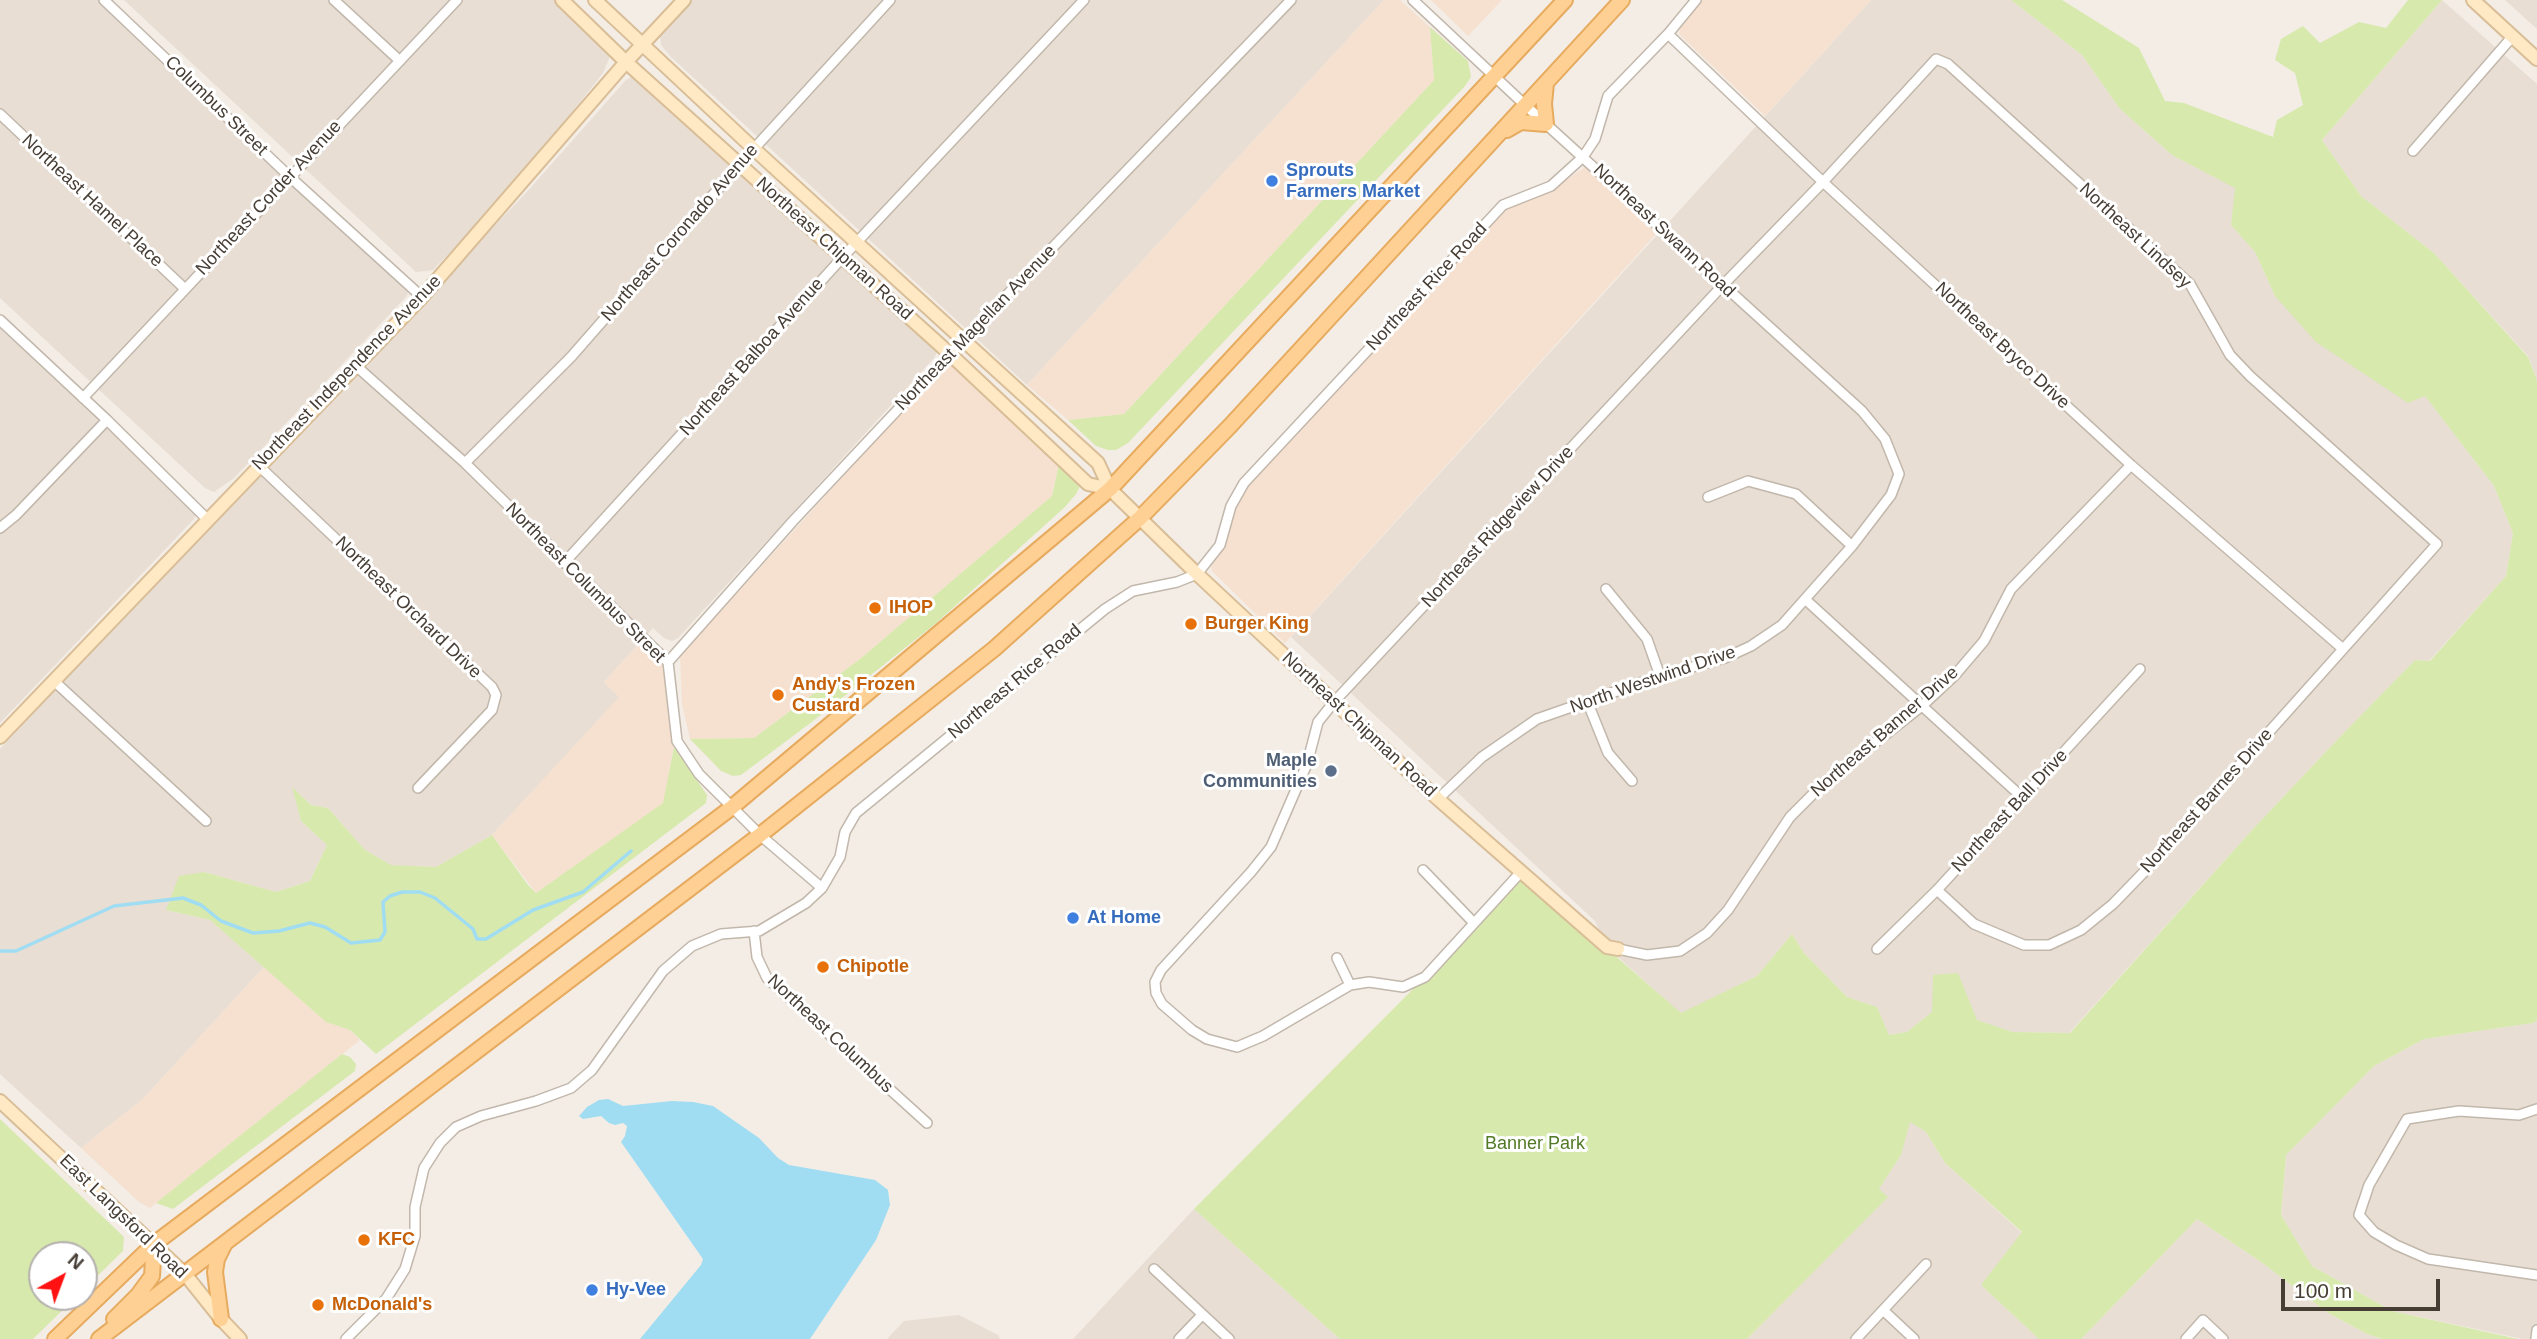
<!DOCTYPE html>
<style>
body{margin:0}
#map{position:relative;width:2537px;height:1339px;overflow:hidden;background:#f3ede6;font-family:Helvetica,sans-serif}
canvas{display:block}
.north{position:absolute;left:28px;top:1241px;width:70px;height:70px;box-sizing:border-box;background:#fff;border:2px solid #b5b1ae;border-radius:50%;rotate:41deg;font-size:19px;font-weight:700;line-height:28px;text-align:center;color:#463d35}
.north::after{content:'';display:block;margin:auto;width:24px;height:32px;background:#ff1211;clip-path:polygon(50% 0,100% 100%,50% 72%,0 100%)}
.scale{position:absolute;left:2281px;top:1279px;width:159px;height:32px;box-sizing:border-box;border:4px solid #463d35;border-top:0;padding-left:9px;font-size:21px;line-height:24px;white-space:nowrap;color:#463d35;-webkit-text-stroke:5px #fff;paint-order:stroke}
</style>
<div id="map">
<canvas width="2537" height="1339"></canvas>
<div class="north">N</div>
<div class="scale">100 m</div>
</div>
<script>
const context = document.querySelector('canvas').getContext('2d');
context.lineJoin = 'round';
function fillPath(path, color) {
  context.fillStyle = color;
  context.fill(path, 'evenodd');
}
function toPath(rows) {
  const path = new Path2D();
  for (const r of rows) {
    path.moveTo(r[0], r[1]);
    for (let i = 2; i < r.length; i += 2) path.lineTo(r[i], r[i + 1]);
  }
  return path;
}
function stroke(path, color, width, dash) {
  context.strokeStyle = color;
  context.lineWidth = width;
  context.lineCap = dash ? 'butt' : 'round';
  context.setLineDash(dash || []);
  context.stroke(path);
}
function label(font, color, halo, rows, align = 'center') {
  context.font = font + ' Helvetica,sans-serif';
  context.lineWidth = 6;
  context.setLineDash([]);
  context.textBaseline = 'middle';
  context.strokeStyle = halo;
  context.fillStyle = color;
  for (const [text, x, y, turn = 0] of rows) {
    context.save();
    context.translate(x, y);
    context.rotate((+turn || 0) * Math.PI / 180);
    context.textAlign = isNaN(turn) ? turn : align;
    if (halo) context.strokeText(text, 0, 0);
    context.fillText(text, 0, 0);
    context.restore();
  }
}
const residential = toPath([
 [0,0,105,0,410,289,406,297,234,478,214,492,205,488,0,298],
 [124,0,562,0,610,50,609,59,603,73,516,183,433,270,416,272],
 [687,0,1384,0,1027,385,671,57,661,45,660,35,664,25],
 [1871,0,2011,0,2082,55,2120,109,2172,155,2236,188,2231,225,2255,252,2275,296,2425,396,2494,486,2513,533,2506,576,2429,661,2415,660,2335,742,2253,829,2069,1033,2013,1032,1976,1020,1932,1012,1907,1032,1889,1035,1877,1007,1847,997,1804,953,1792,934,1757,976,1681,1014,1607,947,1595,921,1291,637],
 [2442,0,2537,84,2537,380,2528,356,2434,253,2361,196,2322,140],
 [2505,0,2537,0,2537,29],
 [635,75,938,346,935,357,678,638,672,641,664,638,653,628,604,682,620,697,492,835,436,867,390,865,365,850,328,808,311,805,293,788,301,821,327,845,310,881,276,892,204,872,166,910,210,920,264,967,143,1099,81,1148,0,1074,0,749,312,415,525,194,626,80],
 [0,320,197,512,194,519,0,723],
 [2537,1020,2537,1339,2523,1339,2392,1311,2312,1266,2281,1215,2286,1155,2374,1066,2424,1039,2533,1023],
 [1909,1121,1926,1132,1945,1163,2022,1233,1981,1285,2039,1339,1747,1339,1887,1197,1879,1189,1901,1155],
 [1194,1209,1340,1339,1073,1339],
 [2197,1219,2261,1262,2328,1313,2367,1334,2382,1339,2081,1339],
 [959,1315,998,1335,1000,1339,887,1339,904,1321]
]);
const commercial = toPath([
 [1384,0,1400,0,1430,27,1434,80,1124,414,1068,420,1027,385],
 [1431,0,1502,0,1468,36],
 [1701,0,1871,0,1765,116,1679,34,1681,24],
 [1585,167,1657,233,1285,643,1212,571,1211,567,1225,541,1237,503,1246,486,1499,214,1524,200,1549,192],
 [952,362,1060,459,1052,496,860,659,754,738,690,739,682,704,680,656,945,364],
 [646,636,658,651,665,667,669,685,670,724,675,739,664,803,536,893,492,835,619,697,604,682],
 [264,967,326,1022,350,1030,360,1040,150,1208,139,1202,81,1148,143,1099]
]);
const green = toPath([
 [2011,0,2062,0,2139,48,2165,101,2184,103,2273,137,2277,120,2303,105,2295,73,2275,60,2281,39,2303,26,2320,43,2359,22,2386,28,2408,0,2442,0,2322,140,2361,196,2434,253,2528,357,2537,380,2537,1020,2533,1023,2424,1039,2374,1066,2286,1155,2281,1215,2312,1266,2392,1311,2518,1339,2382,1339,2367,1334,2328,1313,2261,1262,2197,1219,2081,1339,2039,1339,1981,1285,2022,1232,1945,1163,1926,1132,1910,1122,1901,1155,1879,1189,1888,1197,1747,1339,1340,1339,1194,1209,1425,977,1520,873,1681,1013,1757,976,1792,934,1804,953,1847,997,1877,1007,1889,1035,1907,1032,1932,1012,1933,975,1958,973,1977,1020,2013,1032,2070,1033,2253,829,2335,742,2415,660,2430,661,2506,576,2513,533,2494,486,2425,396,2408,403,2316,342,2275,296,2255,252,2231,225,2235,188,2172,155,2120,109,2082,55],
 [1430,27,1468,61,1471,77,1465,86,1128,443,1116,450,1108,450,1096,446,1068,420,1124,414,1434,80],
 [1060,459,1076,477,1080,486,1076,494,1065,507,935,624,813,721,741,775,733,776,721,771,690,739,754,738,860,659,1052,496],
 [674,747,707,795,706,803,376,1054,350,1030,326,1022,210,920,166,910,179,876,204,872,276,892,310,881,327,845,301,821,292,787,311,805,328,808,365,850,391,865,436,867,492,835,528,885,536,893,663,803],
 [342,1054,350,1057,356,1064,355,1071,173,1209,156,1203],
 [0,1119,124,1237,123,1251,84,1289,84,1255,42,1255,42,1297,76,1297,33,1339,0,1339]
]);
const water = toPath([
 [608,1099,623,1106,672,1101,693,1102,713,1106,759,1138,778,1158,789,1165,875,1180,888,1190,890,1205,876,1240,810,1339,640,1339,701,1265,703,1259,621,1142,625,1136,627,1126,623,1123,615,1125,609,1123,601,1116,583,1119,579,1116,587,1107,599,1100]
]);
const stream = toPath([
 [0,951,16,951,114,906,183,898,201,905,221,921,253,933,279,931,310,923,325,927,351,943,380,940,385,932,383,902,390,896,402,892,420,892,435,898,473,929,477,939,486,939,533,910,583,892,631,851]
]);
const street = toPath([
 [104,0,289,176,422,297],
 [334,0,400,61],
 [1413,0,1525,105,1862,411,1885,439,1899,474,1891,495,1852,546,1782,625,1751,646,1725,658,1660,676,1537,719,1482,757,1438,799],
 [1668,34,1823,182,2131,465,2343,649],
 [0,114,184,288],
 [2413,151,2513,36],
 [0,320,107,420,208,520],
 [355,365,465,463,668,662,677,741,699,774,760,835,822,888],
 [83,398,457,0],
 [465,463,571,357,740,164,890,0],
 [259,466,492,687,496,695,492,710,418,788],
 [1708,497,1748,481,1796,494,1852,546],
 [0,528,16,515,107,420],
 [564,563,842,258,1084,0],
 [1606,589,1647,639,1660,676],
 [1806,600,2023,798],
 [668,662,793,521,950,354,1291,0],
 [54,681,206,821],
 [1587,701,1608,753,1632,781],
 [1423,870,1474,923],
 [1520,873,1425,977,1403,987,1369,982,1350,985,1263,1036,1237,1047,1207,1039,1192,1030,1162,1004,1156,993,1155,982,1161,970,1251,872,1271,847,1307,764,1318,722,1334,702,1723,285,1823,182,1936,59,1948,64,2190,284,2230,355,2250,376,2437,544,2143,873,2113,904,2081,930,2049,945,2024,945,1974,924,1937,890],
 [754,931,757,957,767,978,927,1123],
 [1618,949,1647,955,1680,951,1707,933,1728,910,1790,817,1824,783,1923,705,1955,675,1984,641,2011,589,2131,465],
 [1877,949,1937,890,2140,669],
 [1337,958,1350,985],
 [2537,1109,2519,1115,2459,1111,2407,1119,2369,1185,2359,1215,2374,1232,2396,1245,2428,1259,2537,1275],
 [1154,1269,1229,1339],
 [1883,1310,1914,1339],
 [346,1339,386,1299,405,1269,415,1236,415,1207,424,1168,440,1143,456,1127,481,1116,536,1101,571,1088,592,1070,663,971,692,946,721,934,759,931,806,903,822,888,840,857,845,832,856,813,1105,609,1133,591,1177,582,1197,574,1220,545,1231,506,1244,483,1503,205,1551,186,1583,157,1595,139,1608,96,1668,34,1696,0],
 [1179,1339,1202,1315],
 [1856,1339,1926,1264],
 [2186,1339,2203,1320,2223,1339],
 [2536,1339,2537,1330]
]);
const secondary = toPath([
 [562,0,626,62,950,354,1088,484,1110,489],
 [595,0,754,149,1098,463,1110,489,1197,574,1438,799,1607,947,1618,949],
 [2473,0,2537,59],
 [0,737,422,297,626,62,684,0],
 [0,1101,185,1274,221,1319,240,1339]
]);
const primary = toPath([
 [1507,130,1521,122,1546,124,1544,104,1546,83],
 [114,1319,138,1295,152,1276,154,1244],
 [221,1319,215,1272,217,1259,224,1245],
 [55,1339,154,1244,731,808,1110,489,1565,0],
 [99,1339,760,835,994,649,1140,518,1230,426,1622,0]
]);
const markers = [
 [1272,181,7,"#3f7fe0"],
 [875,608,7,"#e8710a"],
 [1191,624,7,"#e8710a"],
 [778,695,7,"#e8710a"],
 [1331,771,7,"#5c6f8a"],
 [1073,918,7,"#3f7fe0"],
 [823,967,7,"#e8710a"],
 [364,1240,7,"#e8710a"],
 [592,1290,7,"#3f7fe0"],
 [318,1305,7,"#e8710a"]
];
const streetNames = [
 ["Columbus Street",216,106,44],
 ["Northeast Corder Avenue",269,198,-47],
 ["Northeast Hamel Place",92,201,43],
 ["Northeast Swann Road",1664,231,43],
 ["Northeast Coronado Avenue",680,233,-49],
 ["Northeast Lindsey",2135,236,43],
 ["Northeast Chipman Road",834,249,42],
 ["Northeast Rice Road",1427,287,-47],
 ["Northeast Magellan Avenue",976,328,-46],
 ["Northeast Bryco Drive",2002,346,43],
 ["Northeast Balboa Avenue",752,357,-48],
 ["Northeast Independence Avenue",347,373,-46],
 ["Northeast Ridgeview Drive",1498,527,-47],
 ["Northeast Columbus Street",585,583,45],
 ["Northeast Orchard Drive",408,608,44],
 ["North Westwind Drive",1653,680,-19],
 ["Northeast Rice Road",1015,682,-40],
 ["Northeast Chipman Road",1359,725,43],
 ["Northeast Banner Drive",1885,732,-41],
 ["Northeast Barnes Drive",2207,801,-48],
 ["Northeast Ball Drive",2010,811,-47],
 ["Northeast Columbus",830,1034,43],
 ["East Langsford Road",123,1217,44]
];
const shopNames = [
 ["Sprouts",1286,171],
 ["Farmers Market",1286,192],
 ["At Home",1087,918],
 ["Hy-Vee",606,1290]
];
const foodNames = [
 ["IHOP",889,608],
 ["Burger King",1205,624],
 ["Andy's Frozen",792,685],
 ["Custard",792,706],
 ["Chipotle",837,967],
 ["KFC",378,1240],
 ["McDonald's",332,1305]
];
const serviceNames = [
 ["Maple",1317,761],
 ["Communities",1317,782]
];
const parkNames = [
 ["Banner Park",1535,1144]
];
fillPath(residential, '#e8ded4');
fillPath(commercial, '#f6e1d0');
fillPath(green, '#d7e9ad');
fillPath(water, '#a0ddf2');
stroke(stream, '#a0ddf2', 3.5);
stroke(street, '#c2b7ab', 12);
stroke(secondary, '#d8bd96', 16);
stroke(primary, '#e7ab60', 18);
stroke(street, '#fff', 9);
stroke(secondary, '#ffe8c4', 12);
stroke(primary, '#ffd093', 14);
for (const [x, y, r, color] of markers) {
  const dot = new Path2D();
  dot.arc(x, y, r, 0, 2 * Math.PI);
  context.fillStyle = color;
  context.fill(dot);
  stroke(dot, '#fff', 2.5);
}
label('18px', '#463d35', '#fff', streetNames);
label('bold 18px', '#366cbe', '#fff', shopNames, 'left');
label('bold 18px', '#c56008', '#fff', foodNames, 'left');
label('bold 18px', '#4e5e75', '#fff', serviceNames, 'right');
label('18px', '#527a26', '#fff', parkNames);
</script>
